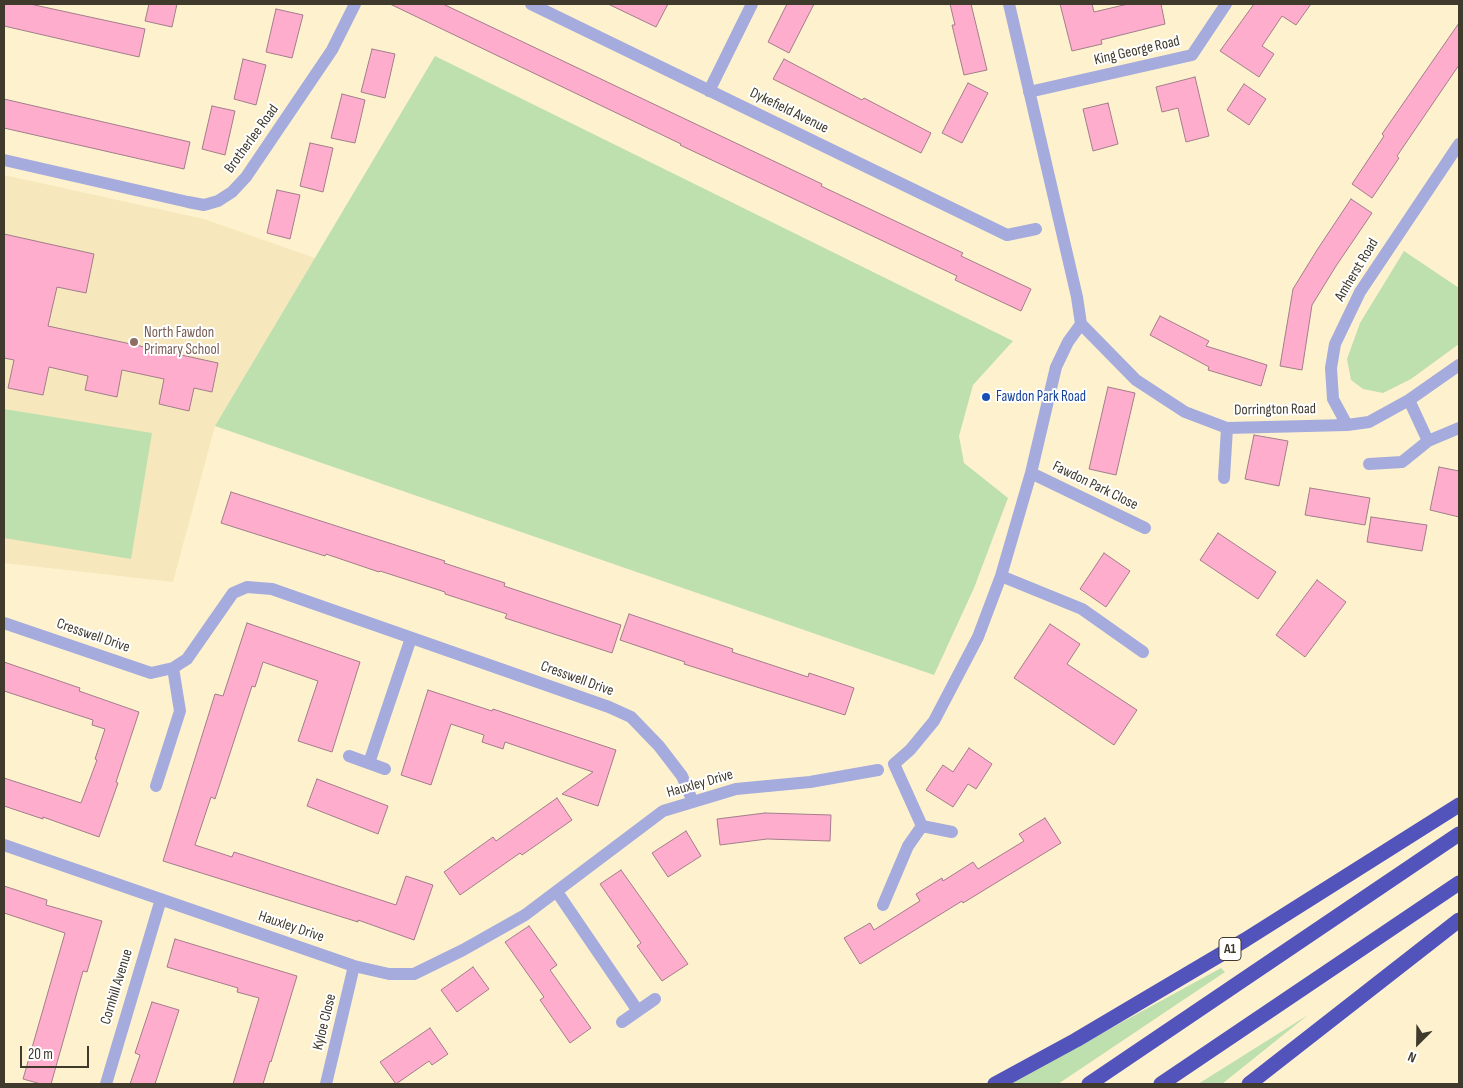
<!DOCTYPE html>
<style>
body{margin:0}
#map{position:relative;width:1463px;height:1088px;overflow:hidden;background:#fef2ce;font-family:"Sofia Sans Condensed",sans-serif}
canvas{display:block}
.frame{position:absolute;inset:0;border:5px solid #3f3a2c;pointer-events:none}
.north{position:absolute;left:1393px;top:1018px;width:50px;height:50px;-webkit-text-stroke:4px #fff;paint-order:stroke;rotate:203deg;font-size:14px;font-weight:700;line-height:20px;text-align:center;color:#3f3a2c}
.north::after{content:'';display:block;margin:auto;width:18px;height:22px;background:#3f3a2c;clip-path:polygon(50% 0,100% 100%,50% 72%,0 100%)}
.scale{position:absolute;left:20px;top:1046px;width:69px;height:22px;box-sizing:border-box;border:2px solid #3f3a2c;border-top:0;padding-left:6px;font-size:15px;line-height:18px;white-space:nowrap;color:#3f3a2c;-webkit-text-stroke:4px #fff;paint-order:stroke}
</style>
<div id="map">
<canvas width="1463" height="1088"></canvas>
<div class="frame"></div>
<div class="north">N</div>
<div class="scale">20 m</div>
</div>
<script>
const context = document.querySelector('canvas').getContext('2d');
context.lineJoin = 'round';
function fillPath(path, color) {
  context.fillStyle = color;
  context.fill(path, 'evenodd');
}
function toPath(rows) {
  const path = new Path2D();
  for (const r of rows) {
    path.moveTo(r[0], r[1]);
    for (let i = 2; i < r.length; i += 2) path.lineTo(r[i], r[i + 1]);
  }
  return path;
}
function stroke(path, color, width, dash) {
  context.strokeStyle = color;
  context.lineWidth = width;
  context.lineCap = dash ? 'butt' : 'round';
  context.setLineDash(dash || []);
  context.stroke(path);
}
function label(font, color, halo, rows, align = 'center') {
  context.font = font + ' "Sofia Sans Condensed",sans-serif';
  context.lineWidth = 4;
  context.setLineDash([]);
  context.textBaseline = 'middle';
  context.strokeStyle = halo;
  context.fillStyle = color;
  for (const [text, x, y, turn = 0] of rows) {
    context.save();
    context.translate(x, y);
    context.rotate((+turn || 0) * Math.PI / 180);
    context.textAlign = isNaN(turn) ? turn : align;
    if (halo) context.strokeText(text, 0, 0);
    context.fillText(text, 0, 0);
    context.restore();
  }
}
const built = toPath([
 [4,175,204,219,315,258,215,426,173,582,4,563]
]);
const green = toPath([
 [435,56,1013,341,973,385,959,436,964,463,1008,498,974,588,934,675,215,426],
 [1404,251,1459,288,1459,344,1411,379,1383,393,1363,389,1351,380,1347,359,1360,323],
 [4,409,152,433,131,559,4,538],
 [1221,968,1225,972,1058,1084,1009,1084],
 [1308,1015,1222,1084,1198,1084]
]);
const building = toPath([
 [4,4,30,4,145,29,139,57,4,26,4,4],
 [149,4,177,4,172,27,145,21,149,4],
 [390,4,443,4,822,184,821,186,963,253,961,256,1031,289,1021,311,955,280,957,276,680,145,681,144,390,4],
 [608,4,668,4,656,27,608,4],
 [787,4,814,4,789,53,768,42,787,4],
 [950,4,971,4,987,70,964,75,952,25,955,25,950,4],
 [1060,4,1092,4,1094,12,1128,4,1161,4,1165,24,1101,40,1102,44,1072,51,1060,4],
 [1254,4,1311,4,1296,25,1282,16,1262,46,1274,54,1259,77,1220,51,1254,4],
 [276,9,303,15,292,58,266,52,276,9],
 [1459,23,1459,65,1397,156,1399,158,1372,198,1352,184,1384,136,1382,134,1459,23],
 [372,49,395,54,385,98,361,92,372,49],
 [243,59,266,65,256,105,234,99,243,59],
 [784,59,862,100,864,98,931,133,921,153,773,79,784,59],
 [1195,77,1209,136,1186,142,1178,108,1162,112,1156,87,1195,77],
 [968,83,988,93,962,143,942,133,968,83],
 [1244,84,1266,99,1249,125,1227,110,1244,84],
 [342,94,365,100,355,143,331,138,342,94],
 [4,99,190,142,184,169,4,128,4,99],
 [1108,103,1118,144,1093,151,1083,109,1108,103],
 [212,106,235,111,225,155,202,149,212,106],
 [310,143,333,148,323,192,300,186,310,143],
 [277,190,300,195,290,239,267,233,277,190],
 [1351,199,1372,213,1336,266,1312,305,1302,370,1280,366,1293,289,1317,250,1351,199],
 [4,234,94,254,86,293,57,287,48,326,218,363,212,392,194,388,189,411,159,404,164,379,122,370,117,397,85,390,88,376,49,367,43,395,8,388,14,360,4,358,4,234],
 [1160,316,1209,341,1206,346,1267,365,1261,386,1208,370,1209,367,1150,335,1160,316],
 [1108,387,1135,393,1116,475,1089,469,1108,387],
 [1254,435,1288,441,1279,486,1245,479,1254,435],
 [1439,467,1459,471,1459,517,1430,510,1439,467],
 [1310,488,1370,498,1365,525,1305,515,1310,488],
 [231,492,445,561,444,563,505,583,504,586,621,625,612,653,505,618,507,614,445,594,445,592,380,571,379,572,326,554,325,556,221,523,231,492],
 [1371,517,1427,525,1422,551,1367,542,1371,517],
 [1218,533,1276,572,1258,599,1200,560,1218,533],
 [1104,553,1130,571,1106,607,1080,589,1104,553],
 [1317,580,1346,602,1305,657,1276,635,1317,580],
 [629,614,733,649,732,652,808,677,809,673,854,688,845,715,684,664,685,662,620,640,629,614],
 [247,623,360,662,332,752,298,741,318,681,263,662,255,687,252,686,215,799,211,797,195,845,232,857,234,852,396,905,406,876,433,885,414,940,358,920,358,922,163,861,215,694,223,696,247,623],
 [1050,624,1080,644,1067,664,1137,710,1114,745,1014,678,1050,624],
 [4,662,80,688,79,691,139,712,116,782,118,783,99,837,43,817,43,819,4,806,4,778,81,803,97,760,95,759,105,729,92,725,93,720,4,691,4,662],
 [428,690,492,711,493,709,616,750,598,806,562,794,593,772,505,742,503,749,482,742,484,735,451,724,431,785,401,775,428,690],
 [969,748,992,764,976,789,968,784,953,807,926,790,943,765,953,772,969,748],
 [317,779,388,806,378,834,307,806,317,779],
 [557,798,572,820,522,855,520,853,460,895,444,872,493,837,496,841,557,798],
 [765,813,831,815,830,841,767,839,720,845,717,819,765,813],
 [1045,818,1061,843,963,903,962,901,860,964,844,938,870,923,874,930,920,901,916,894,942,878,943,881,973,862,978,869,1024,841,1019,834,1045,818],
 [686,831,701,856,668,877,652,853,686,831],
 [621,870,688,964,662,981,637,946,641,943,600,884,621,870],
 [4,886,47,900,46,905,102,921,87,972,83,971,51,1084,41,1084,23,1079,65,933,4,913,4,886],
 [529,926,557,965,550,970,591,1028,570,1043,540,1000,544,997,505,942,529,926],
 [175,939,297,976,271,1062,270,1061,263,1084,233,1084,259,998,237,992,238,988,167,967,175,939],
 [473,967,489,989,457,1012,441,990,473,967],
 [152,1002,179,1010,155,1084,130,1084,140,1055,135,1053,152,1002],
 [430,1028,448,1054,432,1065,429,1061,396,1084,380,1062,430,1028]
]);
const street = toPath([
 [531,4,1007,235,1036,229],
 [709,91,752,4],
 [1029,92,1192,55,1226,4],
 [4,160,188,202,204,205,218,201,232,192,246,177,332,50,355,4],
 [1081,324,1136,380,1185,412,1227,428,1347,425,1369,422,1409,400,1459,365],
 [1409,400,1428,441,1459,428],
 [1347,425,1333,399,1331,368,1335,344,1360,292,1459,144],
 [1369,464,1402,462,1428,441],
 [1031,473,1145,528],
 [1224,478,1227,428],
 [1001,576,1082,609,1143,652],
 [4,623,151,673,173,668,187,659,233,593,247,587,272,589,609,707,631,717,659,746,682,776,693,802],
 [349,756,385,769],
 [369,763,411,638],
 [156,786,180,711,173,668],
 [922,826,894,764,910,750,934,721,978,637,1001,576,1031,473,1056,367,1068,342,1081,324,1077,297,1009,4],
 [4,845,354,966,389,974,414,974,463,950,525,915,663,811,736,789,810,782,878,770],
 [557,892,638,1011],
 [883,905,908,846,922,826,952,832],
 [622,1022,655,999],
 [106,1084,161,899],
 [326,1084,354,966]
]);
const highway = toPath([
 [995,1084,1076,1040,1245,940,1459,805],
 [1089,1084,1459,834],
 [1161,1084,1459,883],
 [1249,1084,1459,920]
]);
const markers = [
 [134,342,5,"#8d6e63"],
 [986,397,5,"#1a4fb4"]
];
const shields = [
 [1230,949,22]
];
const shieldNames = [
 ["A1",1230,949]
];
const streetNames = [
 ["King George Road",1137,51,-13],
 ["Dykefield Avenue",789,111,26],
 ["Brotherlee Road",252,139,-54],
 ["Amherst Road",1357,270,-59],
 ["Dorrington Road",1275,410,-1],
 ["Fawdon Park Close",1095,486,26],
 ["Cresswell Drive",93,636,19],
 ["Cresswell Drive",577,679,20],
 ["Hauxley Drive",700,784,-16],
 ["Hauxley Drive",291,927,19],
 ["Cornhill Avenue",117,987,-73],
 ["Kyloe Close",325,1022,-76]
];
const educationNames = [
 ["North Fawdon",144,333],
 ["Primary School",144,350]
];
const transitNames = [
 ["Fawdon Park Road",996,397]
];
fillPath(built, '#f6e8bc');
fillPath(green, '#bedfae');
fillPath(building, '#feadcd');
stroke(building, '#a27d8a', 1);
stroke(street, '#a5abdd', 12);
stroke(highway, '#5353bc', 15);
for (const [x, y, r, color] of markers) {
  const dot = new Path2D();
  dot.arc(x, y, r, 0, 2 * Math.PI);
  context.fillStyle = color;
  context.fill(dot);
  stroke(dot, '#fff', 2);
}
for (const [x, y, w] of shields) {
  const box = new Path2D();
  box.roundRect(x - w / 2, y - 11.5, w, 23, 4);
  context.fillStyle = '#fff';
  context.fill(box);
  stroke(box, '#3f3a2c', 1);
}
label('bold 14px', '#3f3a2c', null, shieldNames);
label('15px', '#3f3a2c', '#fff', streetNames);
label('15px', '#785e54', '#fff', educationNames, 'left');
label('15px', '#164399', '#fff', transitNames, 'left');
</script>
